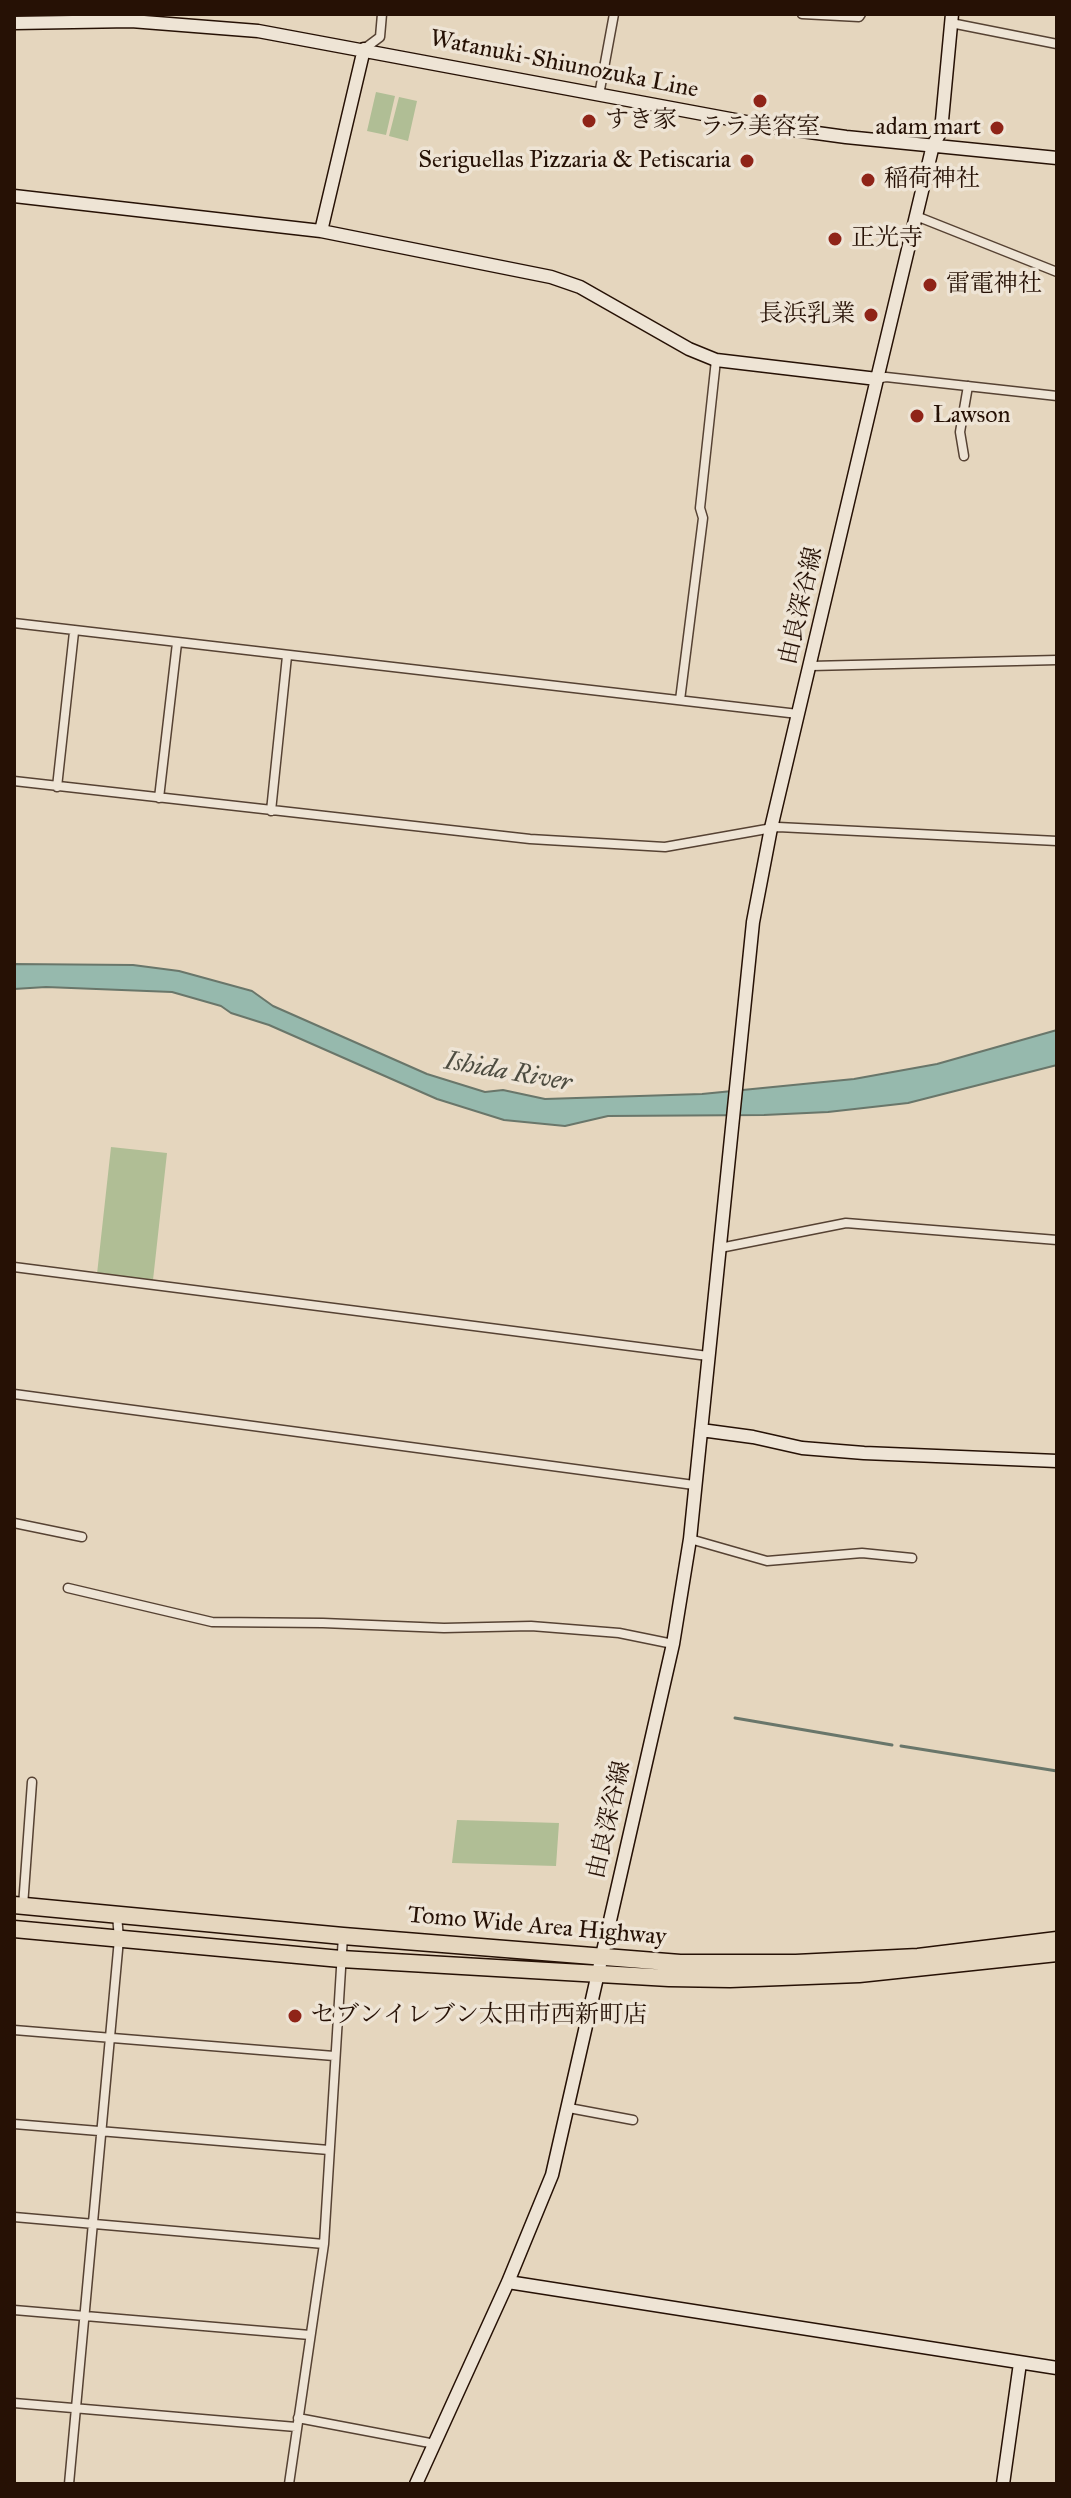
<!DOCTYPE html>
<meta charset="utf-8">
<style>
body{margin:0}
#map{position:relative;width:1071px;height:2498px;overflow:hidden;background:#e5d6be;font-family:"IM FELL Great Primer",serif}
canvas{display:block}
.frame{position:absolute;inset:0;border:16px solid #261105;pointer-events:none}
</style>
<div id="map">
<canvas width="1071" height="2498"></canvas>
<div class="frame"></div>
</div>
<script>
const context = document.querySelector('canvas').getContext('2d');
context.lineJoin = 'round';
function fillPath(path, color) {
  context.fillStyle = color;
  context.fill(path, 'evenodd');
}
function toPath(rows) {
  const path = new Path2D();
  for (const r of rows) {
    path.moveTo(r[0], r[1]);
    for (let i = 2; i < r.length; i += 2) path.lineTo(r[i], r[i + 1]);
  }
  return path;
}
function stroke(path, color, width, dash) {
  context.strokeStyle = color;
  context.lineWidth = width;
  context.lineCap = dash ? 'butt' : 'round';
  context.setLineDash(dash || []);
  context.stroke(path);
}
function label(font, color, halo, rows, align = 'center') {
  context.font = font + ' "IM FELL Great Primer","Noto Serif JP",serif';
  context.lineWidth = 7;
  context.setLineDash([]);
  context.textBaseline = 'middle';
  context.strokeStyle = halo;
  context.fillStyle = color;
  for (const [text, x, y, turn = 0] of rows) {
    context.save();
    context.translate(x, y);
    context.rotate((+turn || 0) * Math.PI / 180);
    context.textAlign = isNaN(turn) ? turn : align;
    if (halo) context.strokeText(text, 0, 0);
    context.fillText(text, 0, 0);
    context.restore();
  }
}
const green = toPath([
 [376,92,395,96,386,135,367,131],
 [399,97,417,101,408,141,389,136],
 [111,1147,167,1153,153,1280,97,1274],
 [457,1820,559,1823,556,1866,452,1863]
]);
const water = toPath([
 [14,964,133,965,179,971,252,991,273,1006,427,1074,485,1092,503,1090,545,1099,702,1094,854,1079,937,1064,1057,1030,1057,1065,908,1103,828,1112,764,1115,608,1116,565,1126,504,1120,437,1099,269,1025,231,1013,221,1006,172,992,46,987,14,989,14,964]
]);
const stream = toPath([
 [735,1718,892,1745],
 [901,1746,1057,1771]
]);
const street = toPath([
 [802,14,859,17,861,14],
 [951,23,1057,44],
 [364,49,380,37,382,14],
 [599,95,614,14],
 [916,216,1057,272],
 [877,379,886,377,1057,396],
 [964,456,960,432,968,386],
 [14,623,798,714],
 [811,666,1057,660],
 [680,700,703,518,700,508,716,360],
 [14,781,530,839,665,847,778,827,1057,841],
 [57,787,74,632],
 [159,798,177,643],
 [271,811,287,656],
 [720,1248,846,1223,1057,1240],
 [14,1267,708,1356],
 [14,1394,694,1485],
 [14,1523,82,1537],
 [690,1539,767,1561,862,1553,912,1558],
 [68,1588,212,1622,323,1623,444,1628,531,1626,619,1633,673,1644],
 [23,1906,32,1782],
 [14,2030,334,2056],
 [569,2108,633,2120],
 [14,2124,329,2150],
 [14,2217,324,2244],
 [14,2310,310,2335],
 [14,2403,296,2427],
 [298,2418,435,2444],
 [69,2484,119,1939,117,1915],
 [289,2484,324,2244,343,1936]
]);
const secondary = toPath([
 [14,23,131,21,258,31,773,127,846,137,1057,158],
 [14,196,321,231,551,277,580,287,689,349,716,360,877,379],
 [321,231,364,49],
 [701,1430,753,1437,802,1448,864,1453,1057,1461],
 [508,2282,1057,2368],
 [416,2484,508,2282,552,2175,673,1644,690,1539,753,922,771,828,877,379,933,145,941,131,952,14],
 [1003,2484,1020,2363]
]);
const highway = toPath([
 [14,1905,343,1936,680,1963,796,1963,918,1957,1057,1940],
 [14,1929,341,1959,669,1978,730,1979,859,1974,1057,1953]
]);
const markers = [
 [760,101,8,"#8f2418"],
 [589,121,8,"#8f2418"],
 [997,128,8,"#8f2418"],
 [747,161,8,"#8f2418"],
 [868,180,8,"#8f2418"],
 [835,239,8,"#8f2418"],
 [930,285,8,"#8f2418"],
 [871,315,8,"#8f2418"],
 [917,416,8,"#8f2418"],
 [295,2016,8,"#8f2418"]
];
const streetNames = [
 ["Watanuki-Shiunozuka Line",564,65,11],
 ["由良深谷線",802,606,-77],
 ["由良深谷線",610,1820,-77],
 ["Tomo Wide Area Highway",537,1927,5]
];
const poiNames = [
 ["すき家",605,121],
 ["ララ美容室",760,128,"center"],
 ["adam mart",981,128,"right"],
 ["Seriguellas Pizzaria & Petiscaria",731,161,"right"],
 ["稲荷神社",884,180],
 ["正光寺",851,239],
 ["雷電神社",946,285],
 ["長浜乳業",855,315,"right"],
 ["Lawson",933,416],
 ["セブンイレブン太田市西新町店",311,2016]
];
const waterNames = [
 ["Ishida River",508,1073,10]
];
fillPath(green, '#b0be95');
fillPath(water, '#96b9ad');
stroke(water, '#69766a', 2);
stroke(stream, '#69766a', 3);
stroke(street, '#564233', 11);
stroke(secondary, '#261105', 15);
stroke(highway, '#261105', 19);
stroke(street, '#eee4d5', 8);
stroke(secondary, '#eee4d5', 12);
stroke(highway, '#e5d6be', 16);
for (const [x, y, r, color] of markers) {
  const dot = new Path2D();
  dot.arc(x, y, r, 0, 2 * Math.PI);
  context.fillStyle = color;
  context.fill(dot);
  stroke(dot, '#eee4d5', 3);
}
label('24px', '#261105', '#eee4d5', streetNames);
label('24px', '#261105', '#eee4d5', poiNames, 'left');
label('italic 26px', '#4d4c40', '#eee4d5', waterNames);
</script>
